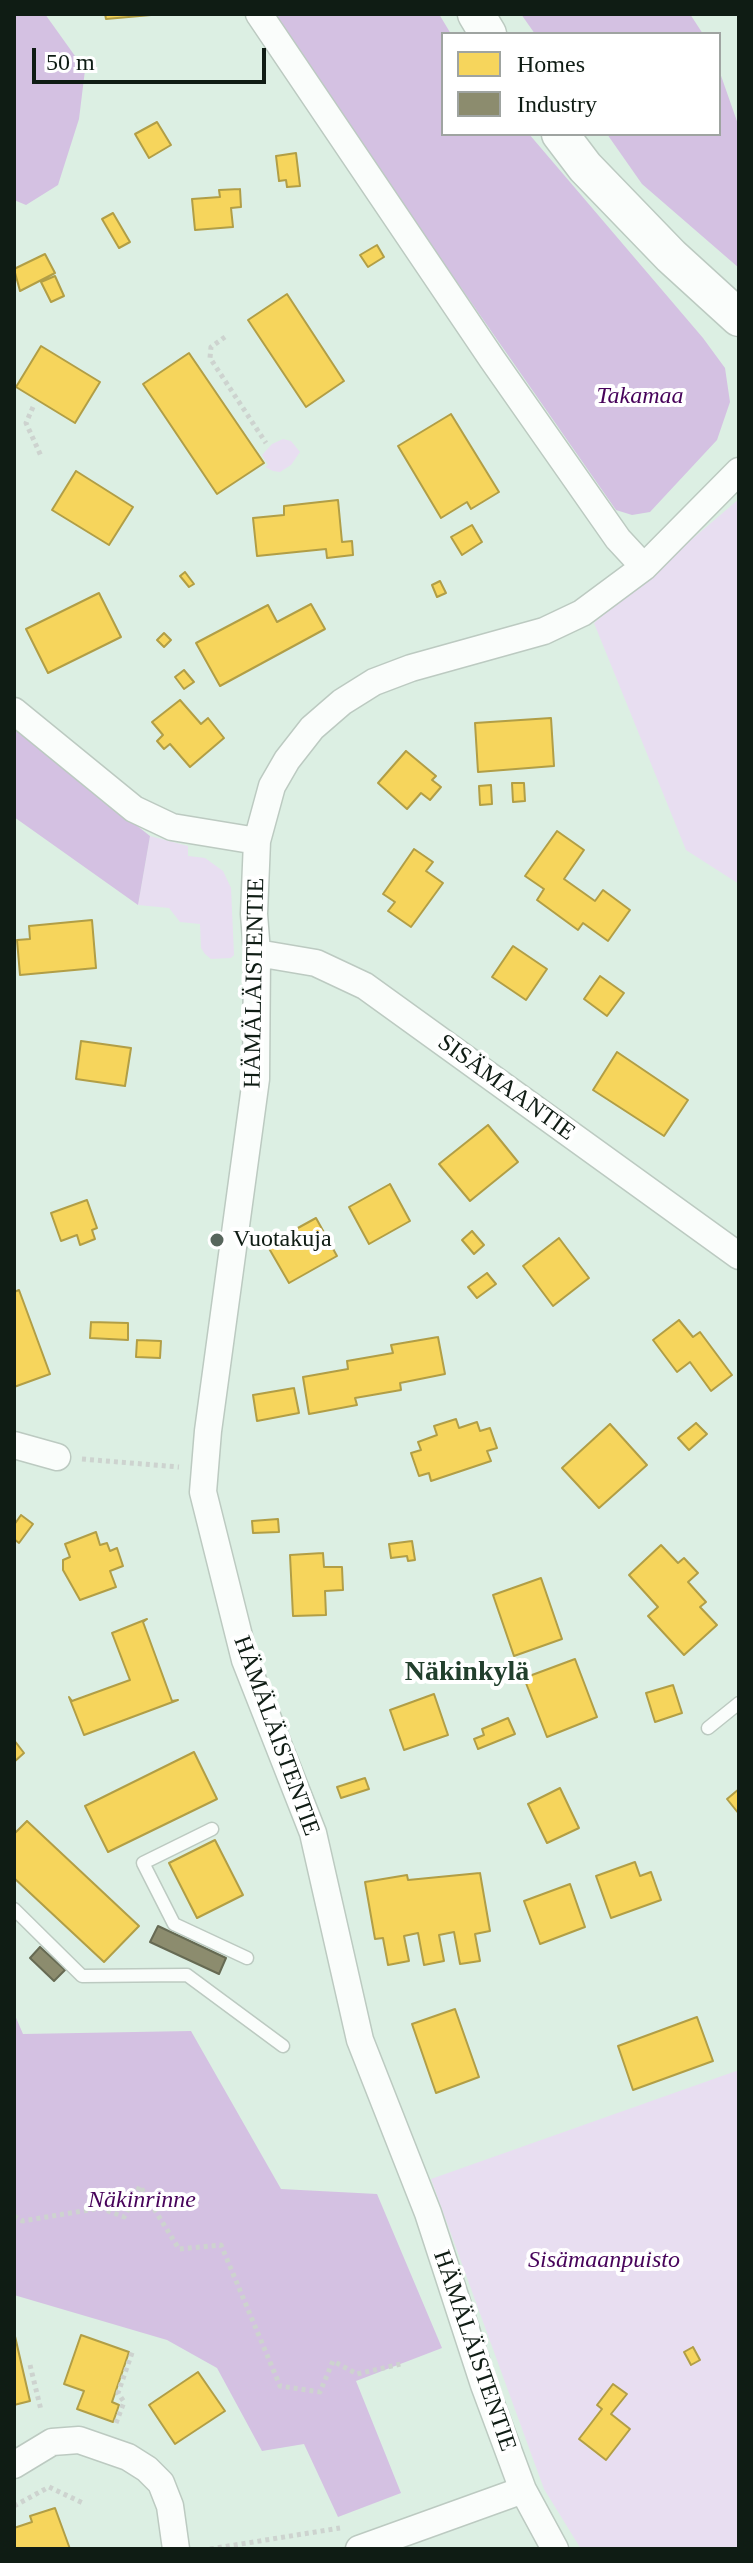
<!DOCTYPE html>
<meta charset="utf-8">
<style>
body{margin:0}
#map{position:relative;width:753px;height:2563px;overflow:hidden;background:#dcefe3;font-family:"Times New Roman",serif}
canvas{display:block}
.frame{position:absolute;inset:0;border:16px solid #0f1c14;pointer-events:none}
.legend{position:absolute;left:441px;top:32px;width:280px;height:104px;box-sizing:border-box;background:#fff;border:2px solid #9fa4a1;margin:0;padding:10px 14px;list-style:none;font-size:24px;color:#0f1c14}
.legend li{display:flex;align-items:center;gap:16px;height:40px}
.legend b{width:40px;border:2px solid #9fa4a1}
.scale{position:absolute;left:32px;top:48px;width:234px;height:36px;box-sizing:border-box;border:4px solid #0f1c14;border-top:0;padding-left:10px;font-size:24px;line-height:28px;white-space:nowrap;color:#0f1c14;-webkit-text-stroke:6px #fff;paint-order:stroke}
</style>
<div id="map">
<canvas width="753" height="2563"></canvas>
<div class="frame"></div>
<ul class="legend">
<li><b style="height:22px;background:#f6d55c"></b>Homes</li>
<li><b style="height:22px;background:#8c8c6e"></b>Industry</li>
</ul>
<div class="scale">50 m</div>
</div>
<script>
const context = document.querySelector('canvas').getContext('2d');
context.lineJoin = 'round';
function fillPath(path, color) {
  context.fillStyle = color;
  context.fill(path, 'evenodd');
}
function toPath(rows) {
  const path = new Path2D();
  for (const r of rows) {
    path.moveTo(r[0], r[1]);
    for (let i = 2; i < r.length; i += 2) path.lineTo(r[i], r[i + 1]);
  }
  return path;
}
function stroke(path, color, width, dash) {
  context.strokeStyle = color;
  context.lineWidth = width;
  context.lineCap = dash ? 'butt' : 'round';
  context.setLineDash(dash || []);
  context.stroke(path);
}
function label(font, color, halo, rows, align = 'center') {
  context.font = font + ' "Times New Roman",serif';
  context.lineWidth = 8;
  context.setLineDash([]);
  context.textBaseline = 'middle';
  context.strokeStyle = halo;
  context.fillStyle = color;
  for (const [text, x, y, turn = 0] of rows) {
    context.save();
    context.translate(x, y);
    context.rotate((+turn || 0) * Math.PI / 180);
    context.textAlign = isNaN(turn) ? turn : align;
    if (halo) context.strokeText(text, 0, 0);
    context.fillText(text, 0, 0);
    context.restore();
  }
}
const green = toPath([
 [283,439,291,441,300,452,291,465,280,472,273,471,265,467,268,465,262,455,272,444],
 [739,499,739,884,686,850,594,623],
 [150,836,188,846,188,856,205,858,223,871,231,888,234,955,231,958,211,959,205,954,201,948,200,924,180,922,169,908,138,905],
 [739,2070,739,2549,581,2549,544,2489,431,2179]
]);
const forest = toPath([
 [14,14,45,14,85,70,79,119,58,185,26,205,14,200],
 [270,14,439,14,451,34,443,34,443,134,529,134,703,338,725,368,730,402,717,440,650,512,632,515,616,510],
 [521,14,690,14,703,34,535,34],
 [719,70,739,127,739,268,642,184,607,134,719,134],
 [14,729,150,836,138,905,14,817],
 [14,2013,23,2034,191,2031,281,2189,377,2194,442,2348,356,2381,401,2493,338,2517,304,2444,262,2451,217,2368,167,2340,14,2295]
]);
const homes = toPath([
 [105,14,150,14,151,15,106,19,105,14],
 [157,122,171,145,149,158,135,134,157,122],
 [296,153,300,186,287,187,286,180,279,181,276,156,296,153],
 [240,189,241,207,231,208,233,227,195,230,192,199,220,197,219,190,240,189],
 [113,213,130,242,119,248,102,219,113,213],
 [377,245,384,257,368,267,360,255,377,245],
 [45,254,55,273,20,291,14,269,45,254],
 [55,276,64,296,51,302,41,282,55,276],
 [287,294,344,381,306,407,248,320,287,294],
 [41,346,100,382,75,423,16,387,41,346],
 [189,353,264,463,217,494,143,384,189,353],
 [451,414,499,492,471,509,467,502,441,518,398,446,451,414],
 [76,471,133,507,109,545,52,510,76,471],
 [338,500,342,542,352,541,353,555,327,558,326,549,257,556,253,518,284,515,284,506,338,500],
 [472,525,482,542,462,555,451,537,472,525],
 [185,572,194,584,189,587,180,576,185,572],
 [440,581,446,593,437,597,432,585,440,581],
 [99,593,121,637,48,673,26,629,99,593],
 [311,604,325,629,220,686,196,643,268,605,277,622,311,604],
 [164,633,171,640,164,647,157,640,164,633],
 [184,670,194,682,184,689,175,677,184,670],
 [180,700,201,724,208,718,224,738,190,767,170,744,164,749,157,741,163,735,152,722,180,700],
 [551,718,554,766,478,772,475,723,551,718],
 [406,751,436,776,432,780,441,787,430,800,421,793,407,809,378,783,406,751],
 [512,783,524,783,525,801,513,802,512,783],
 [491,785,492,804,480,805,479,786,491,785],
 [557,831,584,850,564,879,595,901,603,890,630,910,608,941,583,923,578,930,537,900,544,889,525,876,557,831],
 [414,849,433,862,426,871,443,883,411,927,388,911,395,902,383,894,414,849],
 [92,920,96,968,20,975,17,940,30,939,29,926,92,920],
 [513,946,547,969,526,1000,492,977,513,946],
 [600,976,624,993,607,1016,584,999,600,976],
 [81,1041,131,1048,125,1086,76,1079,81,1041],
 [617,1052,688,1100,664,1136,593,1090,617,1052],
 [488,1125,518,1162,470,1201,439,1164,488,1125],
 [390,1184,410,1221,369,1244,349,1207,390,1184],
 [87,1200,97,1228,92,1230,95,1239,80,1245,77,1235,61,1241,51,1213,87,1200],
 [316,1218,337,1256,289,1283,267,1245,316,1218],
 [472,1231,484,1245,474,1254,462,1240,472,1231],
 [559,1238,589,1278,553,1306,523,1266,559,1238],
 [487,1273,496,1284,477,1298,468,1287,487,1273],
 [19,1290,50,1374,14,1387,14,1292,19,1290],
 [679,1320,693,1337,700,1332,732,1375,711,1391,690,1362,677,1372,653,1340,679,1320],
 [91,1322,128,1323,128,1340,90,1338,91,1322],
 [438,1337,445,1374,400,1383,401,1390,355,1398,357,1405,309,1414,303,1377,348,1369,347,1361,393,1353,391,1345,438,1337],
 [137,1340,161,1341,160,1358,136,1357,137,1340],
 [294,1388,299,1413,257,1421,253,1395,294,1388],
 [456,1419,459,1428,477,1422,480,1431,490,1428,497,1448,487,1451,491,1461,431,1481,429,1473,419,1476,411,1453,421,1450,418,1442,437,1435,434,1426,456,1419],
 [696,1423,707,1434,689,1450,678,1438,696,1423],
 [610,1424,647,1465,599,1508,562,1468,610,1424],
 [21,1515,33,1524,19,1543,14,1539,14,1525,21,1515],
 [278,1519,279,1532,253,1533,252,1521,278,1519],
 [96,1532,100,1545,107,1543,110,1551,117,1548,123,1566,110,1571,116,1587,80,1600,63,1570,63,1560,70,1557,65,1544,96,1532],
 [412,1541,415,1560,408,1561,407,1556,391,1558,389,1544,412,1541],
 [661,1545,678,1563,684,1558,698,1573,688,1582,706,1602,700,1607,717,1625,684,1655,648,1616,658,1607,629,1575,661,1545],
 [323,1553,324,1567,342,1567,343,1590,325,1591,326,1615,293,1616,290,1555,323,1553],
 [541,1578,562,1639,514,1656,493,1595,541,1578],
 [147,1619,143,1622,172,1701,178,1700,84,1735,69,1697,72,1701,130,1680,112,1633,147,1619],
 [575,1659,597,1717,547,1737,524,1678,575,1659],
 [673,1685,682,1713,655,1722,646,1693,673,1685],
 [434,1694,448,1735,404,1750,390,1710,434,1694],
 [508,1718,515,1734,478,1749,474,1739,484,1735,482,1729,508,1718],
 [14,1740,24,1753,14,1762,14,1740],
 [194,1752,217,1799,108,1852,85,1806,194,1752],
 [365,1778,369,1789,341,1798,337,1787,365,1778],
 [560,1788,579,1828,547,1843,528,1804,560,1788],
 [739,1789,739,1814,727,1799,739,1789],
 [27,1821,139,1926,104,1962,14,1878,14,1834,27,1821],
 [215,1840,243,1895,197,1918,169,1863,215,1840],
 [635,1862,640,1876,651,1872,661,1900,611,1918,596,1876,635,1862],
 [480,1873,490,1931,475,1934,480,1961,460,1964,454,1932,439,1935,444,1961,424,1965,418,1933,404,1936,409,1961,388,1965,383,1938,375,1939,365,1882,407,1875,408,1880,480,1873],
 [570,1884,585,1927,540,1944,524,1901,570,1884],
 [455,2009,479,2077,436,2093,412,2024,455,2009],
 [697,2017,713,2061,633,2090,618,2046,697,2017],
 [14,2332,30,2401,14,2405,14,2332],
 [81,2335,129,2352,112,2402,119,2405,113,2422,77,2409,84,2391,64,2384,81,2335],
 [693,2347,700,2360,691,2365,684,2352,693,2347],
 [198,2372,225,2411,175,2444,149,2405,198,2372],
 [613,2384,627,2394,611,2414,630,2429,606,2460,579,2439,602,2409,597,2405,613,2384],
 [55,2508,70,2549,14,2549,14,2528,32,2522,30,2516,55,2508]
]);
const industry = toPath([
 [158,1926,226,1958,219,1974,150,1942,158,1926],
 [40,1947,65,1970,54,1981,30,1958,40,1947]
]);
const path = toPath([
 [225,337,211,347,210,358,266,443],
 [33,407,26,423,41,456],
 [82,1459,179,1467],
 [14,2216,22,2221,101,2208,124,2217,140,2186,179,2249,221,2245,280,2386,320,2392,333,2361,357,2374,401,2364],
 [30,2365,41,2410],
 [116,2423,124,2402,118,2393,133,2350],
 [14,2506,49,2487,85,2504],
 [210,2549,340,2528]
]);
const lane = toPath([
 [708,1728,739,1703],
 [212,1829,143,1863,174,1924,247,1958],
 [14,1909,82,1976,187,1975,283,2046]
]);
const street = toPath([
 [259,14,492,359,618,539,644,567],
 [14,711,134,809,172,827,257,841],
 [257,953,316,963,365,986,739,1256],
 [14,1445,57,1457],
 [14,2465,52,2442,79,2440,128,2457,147,2469,161,2483,170,2506,176,2549],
 [359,2549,523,2490],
 [555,2549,523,2490,484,2385,428,2213,360,2040,313,1833,245,1660,203,1492,208,1431,256,1079,257,953,254,914,257,841,272,786,287,760,312,728,342,702,374,682,411,668,544,631,582,613,644,567,739,471]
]);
const secondary = toPath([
 [476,14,488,34],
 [560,134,585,167,671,256,739,318]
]);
const markers = [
 [217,1240,8,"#57665c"]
];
const parkNames = [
 ["Takamaa",640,397],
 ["Näkinrinne",142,2201],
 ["Sisämaanpuisto",604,2261]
];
const streetNames = [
 ["HÄMÄLÄISTENTIE",255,983,-89],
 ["SISÄMAANTIE",506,1088,36],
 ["HÄMÄLÄISTENTIE",276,1736,70],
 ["HÄMÄLÄISTENTIE",474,2351,71]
];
const poiNames = [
 ["Vuotakuja",233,1240]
];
const quarterNames = [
 ["Näkinkylä",467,1673]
];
fillPath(green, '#e8def1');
fillPath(forest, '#d4c1e2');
fillPath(homes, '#f6d55c');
stroke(homes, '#b19e46', 2);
fillPath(industry, '#8c8c6e');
stroke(industry, '#666a53', 2);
stroke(lane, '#bccac1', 15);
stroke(street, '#bccac1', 29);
stroke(secondary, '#bccac1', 39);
stroke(path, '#cdd3cf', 5, [4, 4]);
stroke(lane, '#fafdfb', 12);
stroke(street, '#fafdfb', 26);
stroke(secondary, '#fafdfb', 36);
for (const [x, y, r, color] of markers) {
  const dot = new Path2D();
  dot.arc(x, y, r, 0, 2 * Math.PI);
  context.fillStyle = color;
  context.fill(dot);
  stroke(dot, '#fff', 3);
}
label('italic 24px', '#47035a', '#fff', parkNames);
label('24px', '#0f1c14', '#fff', streetNames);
label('24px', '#0f1c14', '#fff', poiNames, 'left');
label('bold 28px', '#223f2d', '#fff', quarterNames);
</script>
